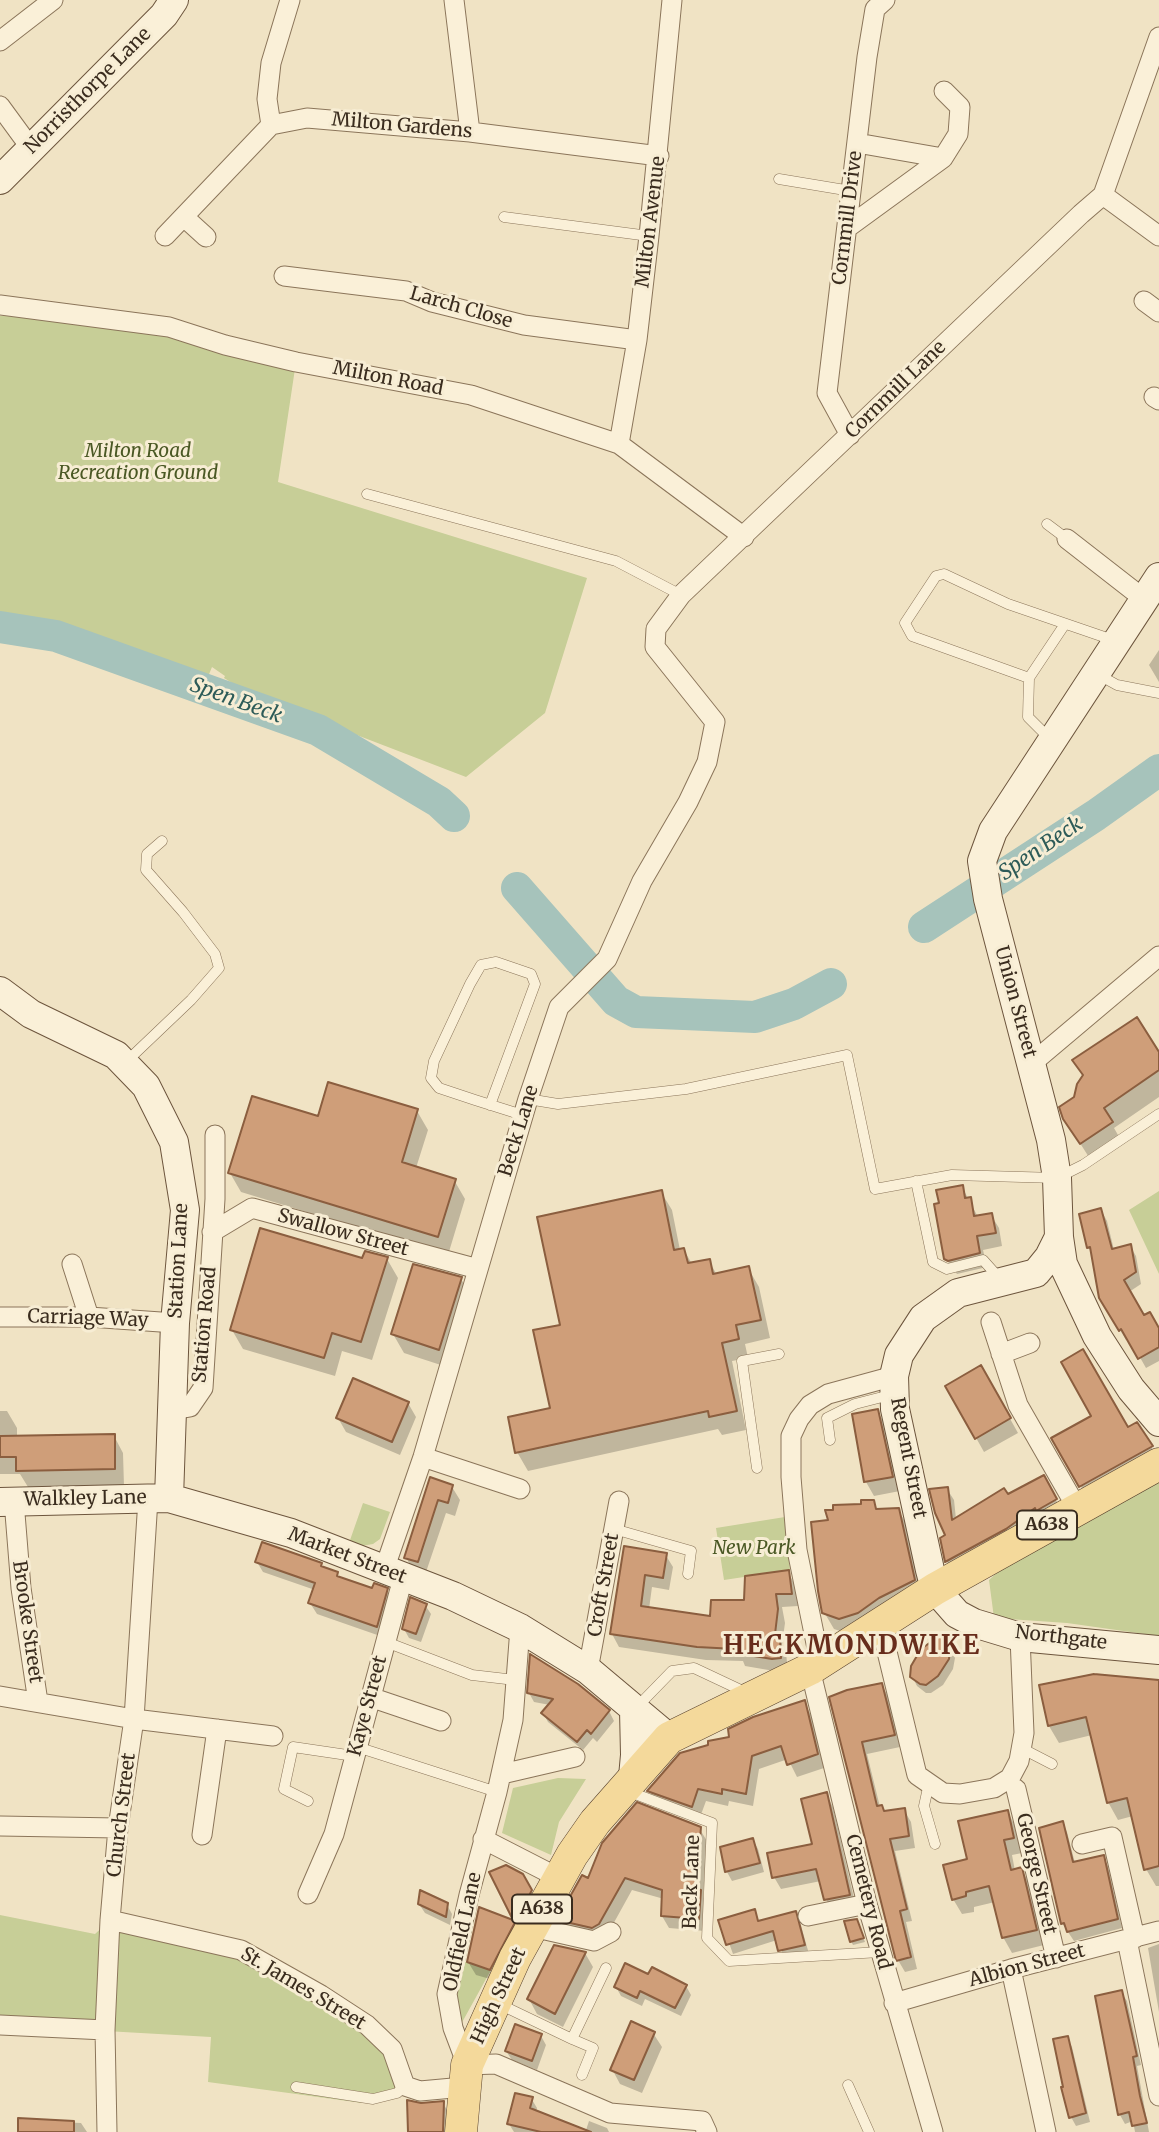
<!DOCTYPE html>
<style>
body{margin:0}
canvas{display:block;background:#f0e3c4}
</style>
<canvas width="1159" height="2132"></canvas>
<script>
const context = document.querySelector('canvas').getContext('2d');
context.lineJoin = 'round';
function fillPath(path, color) {
  context.fillStyle = color;
  context.fill(path, 'evenodd');
}
function toPath(rows) {
  const path = new Path2D();
  for (const r of rows) {
    path.moveTo(r[0], r[1]);
    for (let i = 2; i < r.length; i += 2) path.lineTo(r[i], r[i + 1]);
  }
  return path;
}
function stroke(path, color, width, dash) {
  context.strokeStyle = color;
  context.lineWidth = width;
  context.lineCap = dash ? 'butt' : 'round';
  context.setLineDash(dash || []);
  context.stroke(path);
}
function label(font, color, halo, rows, align = 'center') {
  context.font = font + ' Merriweather,serif';
  context.lineWidth = 6;
  context.setLineDash([]);
  context.textBaseline = 'middle';
  context.strokeStyle = halo;
  context.fillStyle = color;
  for (const [text, x, y, turn = 0] of rows) {
    context.save();
    context.translate(x, y);
    context.rotate((+turn || 0) * Math.PI / 180);
    context.textAlign = isNaN(turn) ? turn : align;
    if (halo) context.strokeText(text, 0, 0);
    context.fillText(text, 0, 0);
    context.restore();
  }
}
const green = toPath([
 [0,316,111,318,296,362,278,482,587,578,545,713,466,777,250,694,224,678,225,676,212,667,203,689,0,631],
 [1159,1191,1159,1274,1129,1210],
 [1159,1481,1159,1636,1067,1623,994,1618,989,1580,1002,1568],
 [363,1503,390,1512,380,1539,373,1544,361,1546,349,1543],
 [785,1517,790,1570,724,1580,716,1528],
 [558,1778,586,1779,559,1822,551,1855,502,1833,513,1788],
 [0,1915,95,1934,110,1920,241,1950,392,2049,397,2093,362,2103,208,2082,211,2037,0,2025],
 [465,1962,491,1970,460,2026,456,1998]
]);
const shadow = toPath([
 [1159,650,1159,682,1149,665],
 [1159,1055,1159,1097,1114,1128,1122,1142,1092,1162,1064,1118,1083,1077,1074,1060],
 [417,1111,428,1130,416,1168,454,1180,465,1199,448,1255,241,1192,230,1173,319,1118],
 [962,1187,978,1217,991,1215,999,1228,1002,1246,983,1250,987,1267,957,1274,946,1259],
 [661,1192,672,1210,680,1250,684,1250,692,1264,709,1261,717,1275,748,1268,759,1287,770,1338,745,1344,748,1358,732,1361,746,1430,722,1435,718,1429,528,1471,517,1452,552,1409,562,1326],
 [1101,1210,1107,1221,1114,1250,1130,1246,1136,1256,1141,1284,1129,1292,1144,1318,1159,1331,1159,1361,1146,1368,1129,1338,1126,1340,1101,1298,1093,1254,1089,1247],
 [387,1259,398,1278,372,1360,342,1351,335,1376,243,1349,232,1330,363,1260],
 [461,1279,472,1298,450,1368,404,1353,393,1334],
 [981,1367,1018,1433,984,1452,947,1386],
 [408,1403,416,1417,400,1455,346,1432,338,1418],
 [0,1411,7,1411,17,1428,17,1438,114,1436,123,1453,124,1486,28,1487,20,1474,0,1474],
 [877,1411,886,1425,900,1491,874,1496,866,1482],
 [1136,1424,1158,1457,1087,1497,1054,1439,1127,1429],
 [1043,1477,1062,1511,953,1573,947,1562,942,1539,947,1536,947,1489,954,1500,956,1519,1008,1496],
 [431,1479,452,1487,460,1500,455,1516,446,1513,425,1575,413,1571,406,1557],
 [873,1502,878,1511,898,1510,908,1526,923,1596,849,1634,834,1629,824,1612,830,1521],
 [625,1548,665,1554,673,1567,669,1590,652,1587,649,1609,712,1618,746,1602,788,1572,795,1585,798,1606,782,1607,785,1623,782,1645,786,1653,788,1671,780,1672,745,1666,743,1661,706,1660,619,1647,612,1634],
 [257,1562,321,1564,324,1569,337,1574,340,1579,373,1590,386,1590,393,1601,383,1637,317,1614,310,1603,315,1590,263,1572],
 [425,1605,431,1614,421,1642,409,1638,404,1629],
 [945,1639,955,1658,953,1669,943,1685,931,1693,926,1693,917,1686,912,1676],
 [1159,1682,1159,1886,1156,1886,1146,1869,1133,1816,1118,1820,1108,1802,1092,1735,1059,1743,1049,1726],
 [881,1684,888,1696,900,1747,867,1754,880,1807,885,1813,904,1810,911,1822,915,1848,895,1851,912,1921,906,1922,917,1969,905,1972,898,1960,832,1698],
 [529,1693,609,1711,614,1721,597,1742,593,1738,583,1750,548,1722,543,1713,550,1705,534,1702],
 [804,1702,811,1715,824,1768,797,1777,788,1759,759,1769,753,1806,729,1801,728,1806,706,1801,699,1820,657,1804,649,1791,731,1739],
 [826,1794,833,1807,856,1907,833,1912,826,1899,821,1881,781,1889,774,1877,814,1845],
 [1008,1812,1016,1828,1022,1853,1012,1855,1015,1871,1021,1869,1030,1884,1044,1945,1012,1953,1003,1937,995,1902,974,1907,974,1912,962,1914,953,1899,969,1861],
 [1062,1823,1067,1832,1075,1863,1103,1857,1108,1866,1122,1928,1074,1941,1062,1923],
 [699,1828,707,1841,703,1897,707,1904,705,1931,669,1928,662,1916,664,1899,632,1890,606,1937,566,1932,559,1920,589,1881],
 [753,1840,758,1849,764,1872,732,1881,727,1872,722,1848],
 [491,1873,530,1888,538,1904,497,1981,476,1975,468,1962,480,1909,517,1923],
 [419,1904,447,1905,452,1914,450,1925,425,1913],
 [754,1911,760,1923,795,1913,800,1922,809,1954,785,1959,777,1940,733,1954,721,1921],
 [858,1924,865,1942,853,1945,851,1941],
 [1159,1944,1159,2012,1148,1948],
 [585,1953,593,1967,563,2027,537,2014,529,1999],
 [649,1976,686,1986,691,1995,681,2016,645,1999,642,2006,621,1996,616,1987],
 [1121,1992,1127,2001,1141,2065,1137,2066,1149,2132,1135,2132,1133,2121,1125,2124,1120,2115],
 [653,2033,662,2047,642,2093,620,2084,612,2069],
 [541,2036,546,2045,537,2070,512,2060,506,2051],
 [1067,2038,1072,2047,1090,2122,1076,2126,1071,2117,1065,2088],
 [531,2098,537,2108,536,2112,586,2130,589,2121,607,2128,609,2132,514,2132,509,2124],
 [443,2103,448,2112,447,2132,409,2132,420,2105],
 [20,2120,81,2123,87,2132,19,2132]
]);
const river = toPath([
 [0,627,56,636,318,730,439,802,454,816],
 [517,888,616,1001,636,1012,755,1017,794,1004,831,984],
 [924,927,1096,815,1159,770]
]);
const building = toPath([
 [1137,1017,1159,1052,1159,1070,1104,1108,1113,1122,1080,1144,1063,1119,1059,1107,1074,1097,1077,1084,1083,1075,1072,1060,1137,1017],
 [328,1082,418,1109,402,1162,456,1179,438,1237,228,1173,252,1096,318,1116,328,1082],
 [963,1185,965,1198,971,1197,974,1216,992,1213,996,1233,977,1236,980,1253,948,1261,944,1259,934,1204,939,1203,936,1190,963,1185],
 [662,1190,674,1250,684,1248,688,1263,710,1259,713,1274,749,1266,761,1320,736,1325,739,1339,722,1343,737,1411,709,1417,708,1411,515,1453,508,1417,550,1408,533,1330,560,1325,537,1217,662,1190],
 [1101,1208,1112,1249,1131,1244,1136,1272,1124,1280,1144,1315,1150,1312,1159,1328,1159,1347,1138,1359,1121,1329,1119,1331,1099,1298,1090,1247,1087,1248,1079,1214,1101,1208],
 [260,1228,362,1258,365,1251,388,1257,361,1342,332,1333,324,1358,230,1330,260,1228],
 [413,1264,462,1277,439,1350,391,1334,413,1264],
 [1083,1349,1128,1427,1137,1422,1153,1446,1079,1487,1051,1438,1091,1416,1061,1362,1083,1349],
 [981,1365,1011,1418,975,1439,945,1386,981,1365],
 [353,1378,409,1402,392,1442,336,1418,353,1378],
 [878,1409,893,1477,864,1482,852,1414,878,1409],
 [115,1434,115,1469,16,1471,16,1457,0,1457,0,1436,115,1434],
 [1044,1475,1057,1499,1036,1511,1035,1508,1006,1529,945,1562,940,1538,945,1535,935,1513,929,1489,948,1487,952,1520,1004,1488,1008,1494,1044,1475],
 [430,1477,453,1485,448,1503,438,1500,418,1562,404,1558,430,1477],
 [861,1500,874,1500,876,1509,899,1508,915,1580,879,1598,858,1613,839,1619,822,1613,818,1591,811,1522,828,1520,825,1510,833,1510,833,1505,861,1504,861,1500],
 [262,1542,322,1563,321,1566,338,1572,337,1576,372,1588,374,1583,388,1588,377,1627,308,1603,315,1583,255,1562,262,1542],
 [624,1546,667,1553,663,1578,645,1575,641,1606,710,1616,711,1600,744,1600,745,1576,789,1570,792,1594,776,1594,778,1609,775,1634,780,1638,781,1658,772,1659,736,1653,736,1649,697,1647,610,1634,624,1546],
 [410,1597,427,1604,416,1634,402,1629,410,1597],
 [938,1637,946,1637,948,1641,950,1648,949,1659,938,1676,926,1685,920,1684,910,1677,911,1666,921,1649,938,1637],
 [530,1654,578,1684,610,1710,591,1734,587,1730,577,1742,541,1713,553,1699,527,1693,530,1654],
 [1094,1674,1159,1680,1159,1866,1144,1870,1127,1798,1107,1803,1086,1717,1048,1726,1039,1685,1094,1674],
 [882,1683,895,1735,862,1742,877,1806,882,1805,884,1811,905,1808,909,1836,890,1839,907,1909,900,1911,911,1957,896,1961,829,1697,847,1690,882,1683],
 [805,1700,818,1754,787,1765,781,1746,752,1756,746,1794,722,1789,722,1794,698,1789,692,1807,647,1791,680,1753,708,1745,708,1741,729,1737,728,1729,753,1717,805,1700],
 [827,1792,850,1895,824,1900,816,1869,772,1878,767,1853,812,1844,801,1799,827,1792],
 [637,1802,701,1827,696,1889,701,1890,699,1919,661,1916,662,1890,625,1878,599,1924,592,1928,557,1920,582,1875,588,1878,602,1843,637,1802],
 [1008,1810,1014,1838,1004,1840,1011,1870,1022,1867,1037,1930,1002,1938,989,1886,966,1892,966,1896,952,1900,943,1865,967,1859,958,1821,1008,1810],
 [1063,1821,1073,1862,1104,1855,1118,1919,1067,1932,1064,1923,1061,1924,1039,1828,1063,1821],
 [753,1838,760,1863,725,1872,720,1847,753,1838],
 [506,1865,523,1874,532,1890,490,1970,467,1962,479,1907,513,1920,489,1872,506,1865],
 [420,1890,448,1903,446,1917,418,1904,420,1890],
 [755,1909,758,1921,796,1911,805,1945,778,1951,773,1931,726,1945,718,1920,755,1909],
 [857,1919,864,1938,850,1942,844,1921,857,1919],
 [554,1945,586,1952,555,2014,527,1999,554,1945],
 [625,1963,648,1974,652,1967,687,1985,675,2008,640,1991,637,1998,614,1987,625,1963],
 [1122,1990,1137,2056,1133,2057,1140,2096,1147,2123,1132,2126,1129,2112,1118,2115,1095,1996,1122,1990],
 [631,2021,655,2032,634,2080,610,2070,631,2021],
 [515,2024,542,2034,532,2061,505,2051,515,2024],
 [1068,2036,1086,2113,1069,2118,1061,2087,1063,2087,1053,2039,1068,2036],
 [515,2093,533,2097,530,2108,591,2132,541,2132,507,2124,515,2093],
 [407,2100,421,2103,444,2101,443,2132,408,2132,407,2100],
 [18,2118,74,2121,74,2132,18,2132,18,2118]
]);
const lane = toPath([
 [779,179,851,191],
 [504,217,649,236],
 [367,494,616,561,681,595],
 [1047,524,1067,539],
 [1099,675,1117,685,1159,693],
 [1029,678,1065,624],
 [1051,740,1028,717,1029,678,912,636,905,623,936,576,944,574,1008,604,1113,640],
 [127,1061,191,1000,219,968,215,954,183,912,146,870,147,854,162,841],
 [528,1099,558,1104,686,1089,847,1055,875,1189,952,1175,1057,1178,1083,1165,1159,1114],
 [490,1105,535,984,531,974,496,962,481,965,470,984,434,1061,431,1078,439,1088,475,1100,513,1112,523,1116],
 [916,1181,933,1262,947,1269,983,1260,1000,1279],
 [830,1440,827,1418,855,1404,894,1394],
 [757,1468,742,1361,779,1354],
 [614,1529,691,1551,688,1574],
 [386,1642,472,1675,515,1680],
 [637,1707,672,1671,694,1668,745,1692],
 [357,1747,497,1792],
 [1021,1748,1052,1764],
 [929,1783,924,1806,935,1844],
 [630,1792,712,1823,707,1938,729,1961,880,1952],
 [308,1801,284,1789,293,1747,354,1756],
 [499,2004,572,2039,606,1968],
 [572,2039,593,2048,582,2075],
 [848,2085,869,2132],
 [296,2087,373,2099,397,2093,405,2086]
]);
const street = toPath([
 [454,0,470,132],
 [0,41,53,0],
 [0,106,30,147],
 [271,125,267,99,271,63,290,0],
 [857,143,943,158],
 [1103,195,1159,236],
 [184,217,206,237],
 [847,228,943,158,958,134,960,107,944,91],
 [165,236,271,125,307,118,470,132,659,156],
 [284,276,406,291,432,302,524,325,637,340],
 [1144,301,1159,312],
 [0,305,169,327,225,345,296,362,471,395,619,444,744,537],
 [1154,397,1159,400],
 [850,435,827,393,867,57,875,9,885,0],
 [619,444,637,340,649,236,672,0],
 [1067,539,1144,599],
 [1031,1064,1159,956],
 [212,1232,252,1208,478,1269],
 [72,1264,89,1317],
 [0,1317,89,1317,175,1323],
 [991,1322,1018,1405,1077,1508],
 [1001,1354,1030,1343],
 [173,1410,190,1407,203,1388,215,1199,215,1135],
 [423,1457,520,1489],
 [14,1501,21,1588,38,1702],
 [384,1570,423,1457,528,1099,559,1007,607,959,642,881,688,802,707,762,715,722,655,647,656,629,681,595,1081,214,1103,195,1159,37],
 [880,1623,917,1775,943,1793,960,1794,994,1788,1010,1778,1019,1761,1024,1733,1020,1637],
 [520,1628,513,1720,497,1792,469,1895,447,1994,453,2028,467,2065,496,2064,610,2113,702,2121,707,2132],
 [820,1663,797,1550,791,1477,791,1436,799,1419,810,1405,828,1394,894,1376],
 [810,1669,867,1904,933,2132],
 [588,1670,619,1501],
 [0,1696,134,1719,273,1736],
 [370,1697,441,1721],
 [502,1774,575,1757],
 [1016,1789,1056,1958],
 [0,1826,118,1828],
 [202,1835,217,1729],
 [483,1839,559,1878],
 [1082,1844,1112,1837,1135,1938],
 [308,1894,334,1834,403,1578],
 [808,1916,867,1904],
 [110,1920,241,1950,321,1995,367,2025,392,2049,405,2086,420,2091,464,2087],
 [532,1927,594,1941,611,1932],
 [1127,1940,1159,2096],
 [1011,1969,1046,2132],
 [894,2003,1011,1969,1159,1931],
 [0,2025,105,2030],
 [107,2132,105,2030,110,1920,118,1828,134,1719,148,1499]
]);
const secondary = toPath([
 [0,180,164,15,174,0],
 [1159,577,993,831,982,861,988,899,1051,1140,1057,1178,1059,1237,1063,1264,1097,1336,1131,1389,1159,1422],
 [0,991,31,1014,116,1055,146,1086,174,1142,185,1210,175,1323,169,1498],
 [1059,1237,1049,1257,1036,1273,958,1293,923,1318,899,1355,894,1376,895,1409,930,1570,935,1589,957,1614,974,1623,1020,1637,1159,1650],
 [0,1502,169,1498,291,1533,453,1596,520,1628,588,1670,669,1738],
 [633,1777,635,1755,634,1710]
]);
const primary = toPath([
 [461,2132,467,2065,515,1958,572,1855,595,1822,669,1738,810,1669,935,1589,1159,1464]
]);
const shields = [
 [1047,1525,60],
 [542,1909,60]
];
const shieldNames = [
 ["A638",1047,1525],
 ["A638",542,1909]
];
const streetNames = [
 ["Norristhorpe Lane",88,91,-45],
 ["Milton Gardens",402,126,5],
 ["Cornmill Drive",848,218,-83],
 ["Milton Avenue",651,222,-83],
 ["Larch Close",461,308,16],
 ["Milton Road",388,379,11],
 ["Cornmill Lane",896,390,-44],
 ["Union Street",1015,1002,75],
 ["Beck Lane",519,1131,-73],
 ["Swallow Street",343,1233,15],
 ["Station Lane",179,1261,-87],
 ["Carriage Way",88,1319,2],
 ["Station Road",205,1325,-85],
 ["Regent Street",908,1458,79],
 ["Walkley Lane",85,1499,-1],
 ["Market Street",347,1556,21],
 ["Croft Street",604,1585,-80],
 ["Brooke Street",27,1622,82],
 ["Northgate",1061,1638,7],
 ["Kaye Street",368,1706,-75],
 ["Church Street",122,1815,-83],
 ["George Street",1036,1874,77],
 ["Back Lane",692,1882,-88],
 ["Cemetery Road",868,1902,76],
 ["Oldfield Lane",463,1932,-78],
 ["Albion Street",1027,1966,-15],
 ["St. James Street",303,1989,31],
 ["High Street",499,1996,-65]
];
const parkNames = [
 ["Milton Road",138,452],
 ["Recreation Ground",138,474],
 ["New Park",754,1549]
];
const waterNames = [
 ["Spen Beck",236,701,20],
 ["Spen Beck",1041,849,-34]
];
const districtNames = [
 ["HECKMONDWIKE",852,1647]
];
fillPath(green, '#c7ce97');
fillPath(shadow, '#0003');
stroke(river, '#a6c3bb', 32);
fillPath(building, '#cf9e79');
stroke(building, '#8b5e3f', 2);
stroke(lane, '#8b755a', 11);
stroke(street, '#8b755a', 21);
stroke(secondary, '#6d553d', 30);
stroke(primary, '#59422e', 33);
stroke(lane, '#faf0d8', 10);
stroke(street, '#faf0d8', 19);
stroke(secondary, '#faf0d8', 28);
stroke(primary, '#f4d99b', 32);
for (const [x, y, w] of shields) {
  const box = new Path2D();
  box.roundRect(x - w / 2, y - 14.5, w, 29, 5);
  context.fillStyle = '#f7edd4';
  context.fill(box);
  stroke(box, '#3a2c1e', 2);
}
label('bold 18px', '#3a2c1e', null, shieldNames);
label('19px', '#3a2c1e', '#f7edd4', streetNames);
label('italic 19px', '#4a5824', '#f7edd4', parkNames);
label('italic 21px', '#2d5b58', '#f7edd4', waterNames);
context.letterSpacing = '2px';
label('bold 26px', '#682d1c', '#f7edd4', districtNames);
context.letterSpacing = '0px';
</script>
